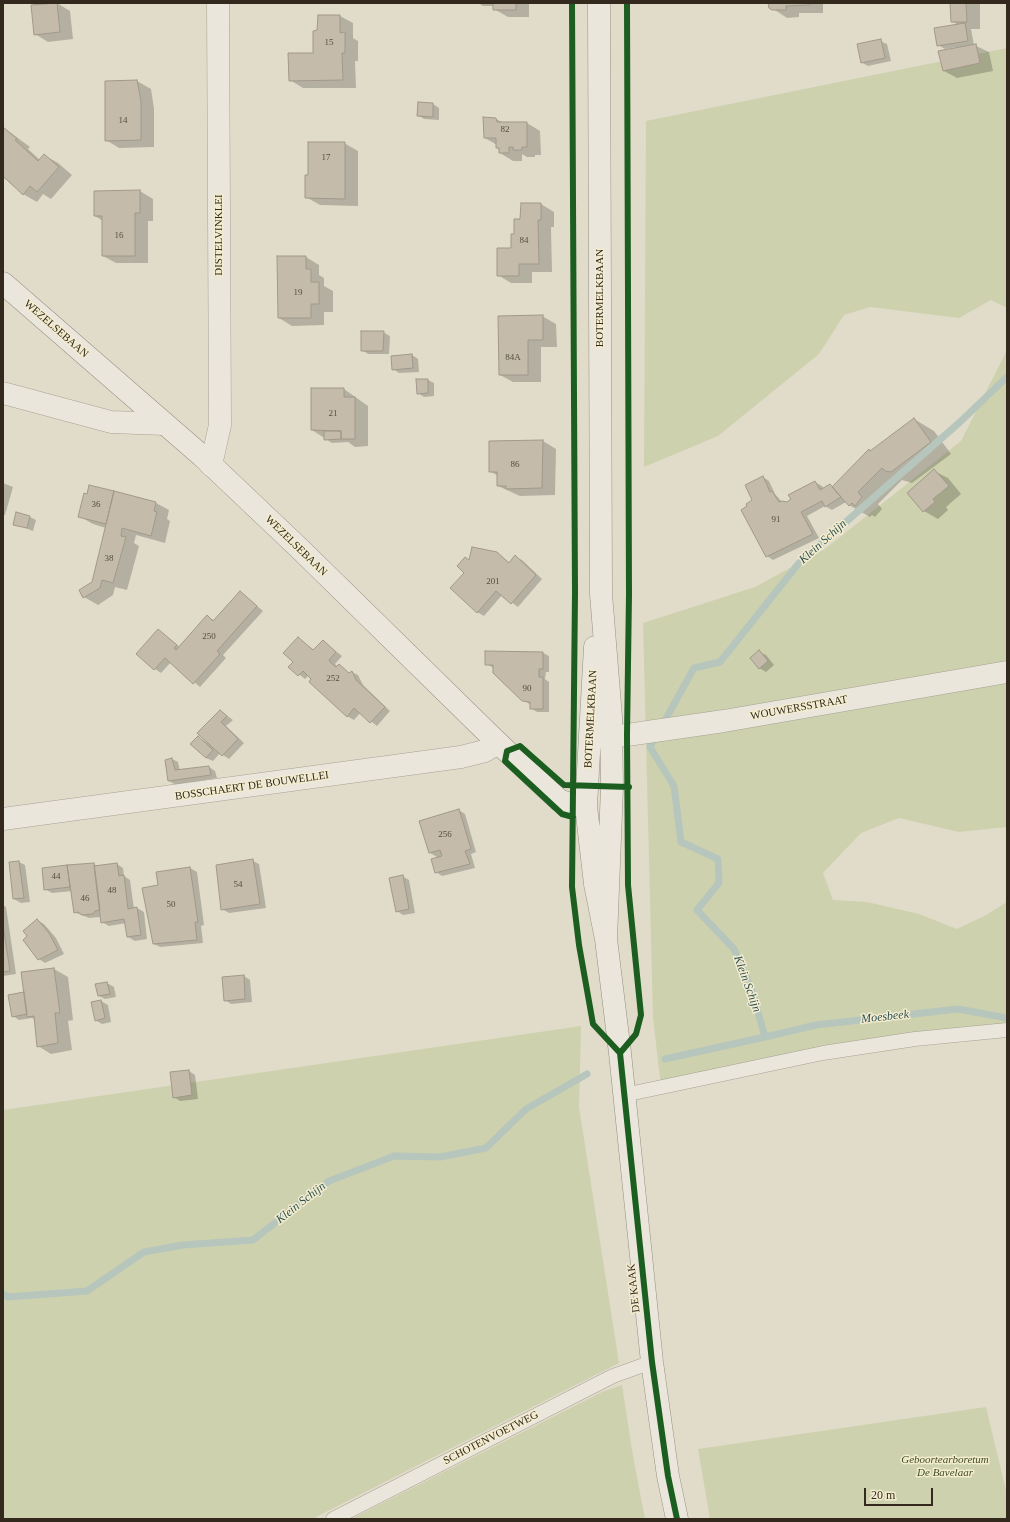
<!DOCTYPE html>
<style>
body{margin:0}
#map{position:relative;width:1010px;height:1522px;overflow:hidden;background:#e1dcca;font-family:Georgia,serif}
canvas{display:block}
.frame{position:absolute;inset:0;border:4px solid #332a1d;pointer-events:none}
.scale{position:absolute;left:864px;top:1488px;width:69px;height:18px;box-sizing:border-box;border:2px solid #332a1d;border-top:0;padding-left:5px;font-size:12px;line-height:14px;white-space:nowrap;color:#332a1d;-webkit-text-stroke:3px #f3eccf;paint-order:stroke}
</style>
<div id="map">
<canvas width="1010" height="1522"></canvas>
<div class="frame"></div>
<div class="scale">20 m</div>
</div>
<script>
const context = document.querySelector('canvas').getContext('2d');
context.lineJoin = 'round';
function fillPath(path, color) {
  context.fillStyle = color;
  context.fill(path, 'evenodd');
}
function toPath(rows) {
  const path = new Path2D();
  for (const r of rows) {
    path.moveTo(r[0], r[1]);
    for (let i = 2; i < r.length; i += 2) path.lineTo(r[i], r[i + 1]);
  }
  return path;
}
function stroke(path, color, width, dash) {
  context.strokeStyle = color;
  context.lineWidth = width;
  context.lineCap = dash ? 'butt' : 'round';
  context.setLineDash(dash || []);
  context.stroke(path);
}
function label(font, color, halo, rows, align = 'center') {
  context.font = font + ' Georgia,serif';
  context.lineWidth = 3;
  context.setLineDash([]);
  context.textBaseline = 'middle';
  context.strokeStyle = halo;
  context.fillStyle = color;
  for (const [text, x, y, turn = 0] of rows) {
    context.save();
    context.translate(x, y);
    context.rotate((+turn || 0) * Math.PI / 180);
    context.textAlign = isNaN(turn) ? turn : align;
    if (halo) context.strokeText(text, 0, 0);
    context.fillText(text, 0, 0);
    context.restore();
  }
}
const green = toPath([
 [1007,48,1007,308,991,300,959,318,870,307,844,315,819,354,718,436,644,467,646,121],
 [1007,350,1007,827,959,832,899,818,861,833,823,873,833,900,867,902,919,914,957,929,986,915,1007,902,1007,1030,915,1039,661,1087,653,1018,643,623,755,587,825,549,961,441],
 [581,1026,579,1107,619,1363,312,1519,3,1519,3,1110],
 [622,1385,633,1456,645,1519,351,1519,602,1392],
 [986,1407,1007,1495,1007,1519,710,1519,698,1449]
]);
const shadow = toPath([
 [57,3,70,11,73,39,48,42,35,34],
 [478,3,529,3,529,17,508,17,494,9,494,6,483,6],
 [769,3,823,3,823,13,799,13,799,17,787,18,769,6],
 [951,3,980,3,980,29,971,29,974,45,989,52,993,71,957,78,944,71,956,49,956,47,945,49,938,45,958,25,952,21],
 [340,16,353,23,353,38,358,41,358,61,355,61,356,88,303,88,290,80,314,54,318,31],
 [880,41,887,44,891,61,868,66,861,62],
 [137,81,151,89,154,109,154,147,119,148,106,140],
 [433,104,439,108,439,120,424,119,418,115],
 [496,119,504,123,527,123,540,131,541,155,535,155,535,157,527,157,522,154,522,161,513,161,500,153,497,145,485,138],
 [3,127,30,147,28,149,40,160,44,155,58,163,72,175,51,199,43,194,37,202,23,194,3,177],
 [344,143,358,151,358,206,320,205,306,197,309,176],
 [140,191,153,199,153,221,148,221,148,263,116,263,103,256,103,221,95,216],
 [541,204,554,212,554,227,551,227,552,272,532,272,532,283,511,283,498,275,512,249,515,235,521,220],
 [306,257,319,265,319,275,324,278,324,286,333,291,333,312,324,312,324,325,292,326,279,318],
 [542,316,556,324,557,347,541,347,541,382,513,382,500,375],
 [383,332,390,336,389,354,368,354,362,350],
 [412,355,418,359,419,372,399,373,393,369],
 [428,380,434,383,434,396,424,397,418,393],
 [344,389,368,406,368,446,355,447,348,442,332,443,312,430],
 [914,419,934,431,951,454,912,483,902,480,878,504,882,509,875,517,872,515,870,517,849,505,846,502,832,510,825,506,807,516,819,538,773,560,767,556,753,501,763,477,769,481,775,494,782,502,787,503,815,482,822,486,824,489,833,487,871,452],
 [543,441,556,449,555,495,520,496,498,486,498,476,490,471],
 [934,471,948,478,961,494,946,507,948,510,938,519,924,511,908,493],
 [3,483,13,487,5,515,3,515],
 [90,486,156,503,169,510,167,519,170,521,165,543,136,535,134,543,139,546,127,590,115,587,113,595,98,605,84,597,93,582,106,528,93,524,79,516],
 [30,517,36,520,33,531,14,524],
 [496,552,510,563,515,557,522,560,542,579,518,607,502,595,484,616,477,612,465,573,470,561],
 [241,592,263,611,223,655,226,658,200,687,171,662,161,673,155,669,158,630,180,647,207,617,214,620],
 [298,639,314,650,323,641,342,656,335,664,338,667,339,666,350,674,352,672,358,675,363,685,390,711,377,726,360,713,354,720,347,716,309,675,305,679,290,667,294,662],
 [759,652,766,655,774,665,766,672,759,668],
 [543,653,549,656,549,672,546,672,545,679,549,682,549,712,537,712,531,708,531,705,523,700,494,668,486,664],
 [221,711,233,720,226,726,244,743,229,759,220,753,213,761,206,758,198,737,208,743],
 [172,759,178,762,180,771,209,767,215,771,217,778,176,785,169,781],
 [459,810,465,814,476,852,471,854,475,868,442,876,436,872,439,858,430,853],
 [253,861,259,864,266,908,229,913,222,909],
 [19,862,25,865,30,902,21,903,14,899],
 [93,864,98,866,117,864,123,868,124,876,130,880,134,909,137,908,144,912,147,939,135,941,128,937,126,923,109,926,102,922,101,915,100,917,89,918,74,912,72,891,52,893,45,889,44,869],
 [190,868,197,872,204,925,201,926,203,943,160,947,154,944],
 [402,876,409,880,415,913,403,915,397,911],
 [3,905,6,907,16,974,3,976],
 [37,920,44,924,56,938,64,954,45,963,39,959,28,936],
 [54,969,68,977,73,1020,68,1021,72,1050,51,1054,38,1046,35,1020,32,1018,19,1020,13,1016],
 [244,976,250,980,252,1002,231,1004,225,1000],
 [107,983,114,987,116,997,105,999,99,996,97,985],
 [101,1001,108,1005,111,1022,102,1024,95,1020,92,1003],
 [189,1071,195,1075,198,1099,180,1101,174,1097]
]);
const stream = toPath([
 [664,722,694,668,720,662,799,563,960,422,1007,377],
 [654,740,650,747,674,786,681,842,718,859,719,883,697,910,734,949,752,991,765,1037,665,1059],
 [765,1037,816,1025,958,1009,1007,1018],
 [3,1294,8,1297,87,1291,144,1252,183,1245,253,1240,329,1181,394,1156,440,1157,486,1148,526,1109,587,1074]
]);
const building = toPath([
 [57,3,60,32,34,35,31,5,57,3],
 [493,3,516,3,516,10,493,10,493,3],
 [768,3,810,3,810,5,786,6,786,10,772,10,769,8,768,3],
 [950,3,966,3,967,22,951,22,950,3],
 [318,15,340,15,340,33,345,32,345,53,342,53,343,80,289,81,288,53,313,53,313,31,317,30,318,15],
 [965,23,968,41,937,46,934,28,965,23],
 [881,39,885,58,861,63,857,44,881,39],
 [976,44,980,63,943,71,938,51,976,44],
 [137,80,141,101,141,140,105,141,105,81,137,80],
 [418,102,433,103,433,117,417,116,418,102],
 [483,117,496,118,497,122,527,122,527,147,522,147,522,150,513,150,513,147,509,147,509,153,499,153,499,148,496,148,496,138,484,138,483,117],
 [3,127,17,139,15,140,38,161,44,154,59,167,37,192,30,186,23,195,3,176,3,127],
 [308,142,345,142,345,199,305,198,305,175,308,175,308,142],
 [140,190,140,213,135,213,135,256,102,256,102,216,94,216,94,191,140,190],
 [521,203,541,203,541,220,538,220,539,264,519,264,519,276,497,276,497,248,511,248,511,234,514,234,514,219,520,219,521,203],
 [277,256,306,256,306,269,311,269,311,282,319,282,319,304,311,304,311,318,278,318,277,256],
 [543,315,543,340,528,340,528,375,499,375,498,316,543,315],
 [361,331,384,331,383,351,361,351,361,331],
 [412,354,413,368,392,370,391,356,412,354],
 [416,379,428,379,428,393,417,394,416,379],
 [311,388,344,388,344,397,355,397,355,439,341,439,341,431,311,430,311,388],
 [914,418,931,442,891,472,885,471,882,468,858,492,862,497,855,506,852,503,849,506,832,487,869,449,870,451,914,418],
 [324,431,341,431,341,439,324,440,324,431],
 [543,440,542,488,506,489,506,486,497,486,497,472,489,472,489,441,543,440],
 [934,469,949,486,933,499,935,502,923,512,907,493,934,469],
 [763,476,770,492,772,491,779,502,782,501,787,502,791,499,788,495,815,481,820,490,830,484,841,497,825,507,822,501,801,512,813,534,766,557,741,510,747,506,746,504,752,500,745,485,763,476],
 [89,485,114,491,106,524,78,517,84,493,87,494,89,485],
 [114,491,156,502,154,511,157,512,151,536,122,528,121,536,126,537,113,583,102,580,100,588,83,598,79,590,92,582,114,491],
 [16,512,30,516,27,528,13,525,16,512],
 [472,547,497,552,509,563,515,555,536,575,511,604,496,591,477,613,450,588,464,573,457,566,465,557,469,560,472,547],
 [240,591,257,606,217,651,220,654,193,684,165,658,154,670,136,654,158,629,177,645,174,648,176,650,207,615,213,621,240,591],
 [298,637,313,650,323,640,336,652,329,660,331,663,336,667,339,664,349,673,352,671,356,680,385,707,370,723,354,708,347,717,309,682,311,679,303,671,298,676,288,667,293,662,283,653,298,637],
 [759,650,768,661,759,669,750,658,759,650],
 [485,651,543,652,543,669,539,669,539,677,543,677,543,709,530,709,530,702,522,701,493,673,493,665,485,665,485,651],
 [220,710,227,716,221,722,238,739,222,756,197,733,220,710],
 [198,736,213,750,206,758,190,744,198,736],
 [172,758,175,770,209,766,211,775,168,781,165,760,172,758],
 [459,809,471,849,465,851,470,864,435,873,431,859,442,856,440,850,429,853,419,821,459,809],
 [253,859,260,904,221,910,216,865,253,859],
 [19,861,24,898,13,899,9,862,19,861],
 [94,863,100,910,95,911,93,914,82,915,78,912,74,913,67,865,94,863],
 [117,863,119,876,124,875,128,909,137,907,141,935,127,937,124,919,101,923,94,866,117,863],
 [67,865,70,887,44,890,42,868,67,865],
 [190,867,198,922,195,922,197,940,153,944,142,888,158,885,156,872,190,867],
 [403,875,409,909,396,912,389,878,403,875],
 [37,919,49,933,58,950,38,960,23,940,27,936,23,931,37,919],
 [3,925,10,971,3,972,3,925],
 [54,968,60,1013,55,1013,58,1043,37,1047,34,1016,27,1017,21,972,54,968],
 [244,975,245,999,224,1001,222,977,244,975],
 [107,982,110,994,98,996,95,984,107,982],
 [24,992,27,1014,12,1017,8,995,24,992],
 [101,1000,105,1018,95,1021,91,1002,101,1000],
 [189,1070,192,1095,173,1098,170,1072,189,1070]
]);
const lane = toPath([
 [624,1095,823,1053,915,1039,1007,1030],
 [333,1519,613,1376,652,1362]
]);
const street = toPath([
 [3,393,111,422,164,424],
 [211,465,220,425,218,3],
 [594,737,627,735,724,721,1007,672],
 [3,819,461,757,485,751,498,743]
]);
const secondary = toPath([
 [599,3,601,594,611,717,612,787,606,939],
 [3,283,202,456,299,548,498,743,559,800,573,805,586,806],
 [595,647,586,806,595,884,606,939,620,1053,652,1362,668,1476,677,1519]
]);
const cycleway = toPath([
 [572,3,575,593,572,887,579,945,593,1024,620,1053],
 [573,817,562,814,505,761,507,751,520,746,564,785,629,787],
 [620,1053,636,1034,641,1015,628,885,627,735,629,594,627,3],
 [620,1053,652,1362,668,1476,677,1519]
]);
const numberNames = [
 ["15",329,43],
 ["14",123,121],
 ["82",505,130],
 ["17",326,158],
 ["16",119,236],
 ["84",524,241],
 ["19",298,293],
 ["84A",513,358],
 ["21",333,414],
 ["86",515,465],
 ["36",96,505],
 ["91",776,520],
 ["38",109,559],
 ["201",493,582],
 ["250",209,637],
 ["252",333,679],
 ["90",527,689],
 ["256",445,835],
 ["44",56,877],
 ["54",238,885],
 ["48",112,891],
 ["46",85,899],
 ["50",171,905]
];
const streetNames = [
 ["DISTELVINKLEI",219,235,-90],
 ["BOTERMELKBAAN",600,298,-90],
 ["WEZELSEBAAN",56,329,41],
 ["WEZELSEBAAN",296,546,44],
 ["WOUWERSSTRAAT",799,708,-10],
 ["BOTERMELKBAAN",591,719,-87],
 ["BOSSCHAERT DE BOUWELLEI",252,786,-8],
 ["DE KAAK",634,1288,-96],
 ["SCHOTENVOETWEG",491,1438,-27]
];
const parkNames = [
 ["Geboortearboretum",945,1460],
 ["De Bavelaar",945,1473]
];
const waterNames = [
 ["Klein Schijn",823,542,-42],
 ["Klein Schijn",747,984,70],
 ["Moesbeek",885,1017,-6],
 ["Klein Schijn",301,1203,-38]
];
fillPath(green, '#ced1ad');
fillPath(shadow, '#0003');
stroke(stream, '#b6c6bd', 7);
fillPath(building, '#c4bbab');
stroke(building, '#a1988a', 1);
stroke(lane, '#a6a194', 15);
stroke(street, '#a6a194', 23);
stroke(secondary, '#959084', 23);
stroke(lane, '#eae6db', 14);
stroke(street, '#eae6db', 22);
stroke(secondary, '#eae6db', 22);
stroke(cycleway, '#1b5e20', 6);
label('9px', '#574e40', null, numberNames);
label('11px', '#332a1d', '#f3eccf', streetNames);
label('italic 11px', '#404e25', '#f3eccf', parkNames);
label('italic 12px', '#2d5152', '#f3eccf', waterNames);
</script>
